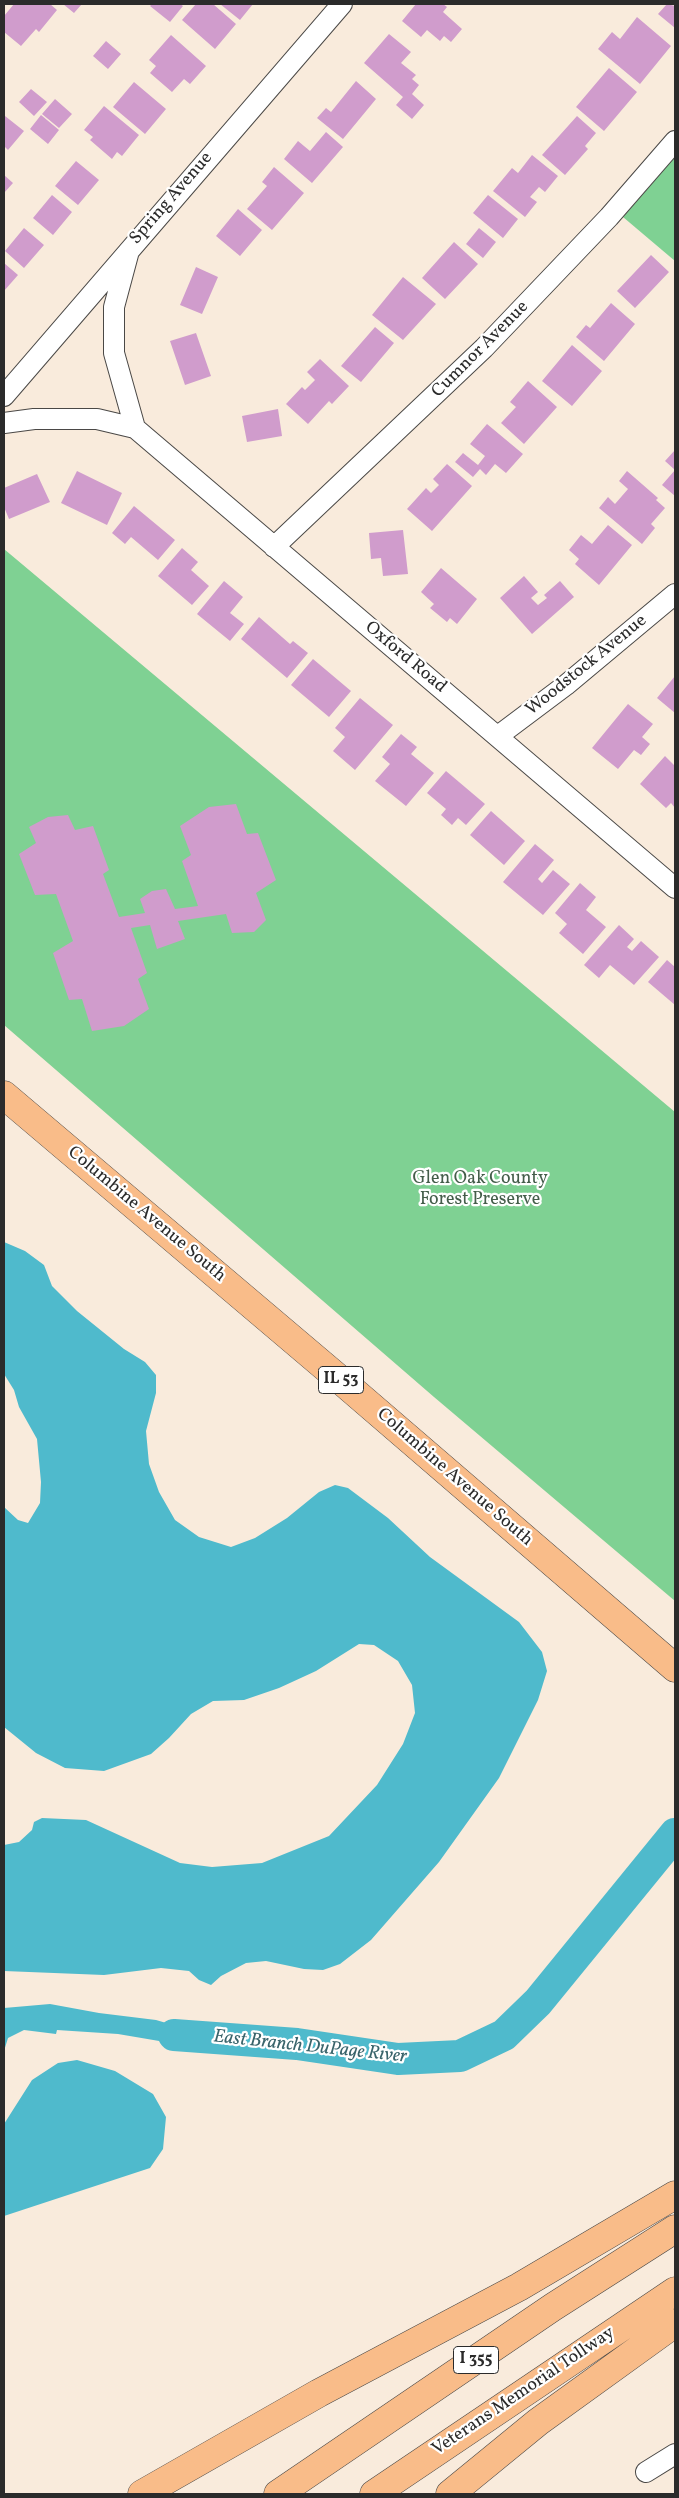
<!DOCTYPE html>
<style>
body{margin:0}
#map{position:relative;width:679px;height:2498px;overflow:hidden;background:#f9ebdc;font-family:Vollkorn,serif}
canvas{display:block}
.frame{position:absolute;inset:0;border:5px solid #2b2b2b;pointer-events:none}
</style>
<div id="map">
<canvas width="679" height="2498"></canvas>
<div class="frame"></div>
</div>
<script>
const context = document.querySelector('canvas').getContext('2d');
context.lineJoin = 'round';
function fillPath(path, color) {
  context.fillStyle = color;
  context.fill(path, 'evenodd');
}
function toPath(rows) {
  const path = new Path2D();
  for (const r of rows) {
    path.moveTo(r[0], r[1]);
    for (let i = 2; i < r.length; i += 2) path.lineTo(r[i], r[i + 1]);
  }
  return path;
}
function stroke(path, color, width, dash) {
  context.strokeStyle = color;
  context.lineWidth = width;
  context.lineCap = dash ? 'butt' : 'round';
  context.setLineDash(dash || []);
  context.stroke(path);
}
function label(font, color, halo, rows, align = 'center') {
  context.font = font + ' Vollkorn,serif';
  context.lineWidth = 4.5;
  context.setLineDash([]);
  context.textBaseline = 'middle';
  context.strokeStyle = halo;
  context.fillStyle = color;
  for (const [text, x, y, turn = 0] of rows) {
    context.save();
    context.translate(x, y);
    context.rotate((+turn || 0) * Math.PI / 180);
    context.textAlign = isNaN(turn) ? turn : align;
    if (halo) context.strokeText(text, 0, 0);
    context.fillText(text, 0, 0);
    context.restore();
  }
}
const green = toPath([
 [675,157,675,261,623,217],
 [4,549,675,1112,675,1601,434,1397,4,1025]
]);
const water = toPath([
 [4,1242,25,1251,44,1265,52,1286,77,1311,124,1349,145,1362,156,1375,156,1393,146,1431,149,1464,159,1492,175,1520,199,1537,231,1547,255,1538,287,1518,319,1492,335,1485,348,1488,388,1518,430,1557,519,1622,542,1652,547,1671,538,1700,499,1778,439,1862,371,1940,340,1964,323,1970,304,1969,266,1961,246,1963,221,1976,211,1985,199,1980,189,1971,161,1968,104,1975,4,1971,4,1845,19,1842,32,1830,34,1822,42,1818,86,1820,180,1863,212,1867,262,1863,329,1836,377,1785,403,1744,415,1713,412,1685,398,1661,374,1645,359,1644,316,1671,279,1688,244,1700,213,1701,191,1714,169,1738,151,1754,104,1771,65,1768,36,1753,4,1727,4,1507,18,1520,28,1523,40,1503,41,1482,37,1439,19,1407,14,1390,4,1374],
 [50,2004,99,2013,156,2020,221,2039,171,2043,118,2034,57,2030,56,2034,24,2030,8,2038,4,2051,4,2008],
 [77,2060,115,2071,153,2094,166,2117,163,2149,150,2168,4,2216,4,2124,32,2080,58,2063]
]);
const river = toPath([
 [174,2035,297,2044,398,2059,460,2056,504,2035,538,2002,675,1834]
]);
const building = toPath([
 [14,4,50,4,57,10,39,32,36,29,21,46,4,32,4,16],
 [63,4,82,4,74,13],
 [152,4,180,4,183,6,170,22,150,6],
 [196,4,213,4,236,24,215,49,182,20],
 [220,4,253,4,240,20],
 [416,4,443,4,447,7,443,12,462,29,451,42,444,36,440,41,427,30,421,37,402,21],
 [667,4,675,6,675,28,658,14],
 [637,17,671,46,640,84,598,49,612,32,620,39],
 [389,34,411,52,401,63,416,75,412,79,419,85,412,94,424,105,412,119,396,105,403,97,364,63],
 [171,35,206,66,190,84,184,79,172,92,150,73,156,66,149,60],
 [106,41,121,54,108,69,93,56],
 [609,68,637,92,604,131,576,107],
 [356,81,376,99,343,139,317,118,326,108,331,112],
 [134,82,166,109,145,134,113,107],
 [31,89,47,102,34,116,19,102],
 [55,99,72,114,59,128,42,114],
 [104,106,139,135,122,156,117,152,112,159,90,140,93,137,84,130],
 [41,115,59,130,48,144,30,129],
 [5,116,24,131,8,150,4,146],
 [577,116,596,133,585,146,588,149,565,175,542,155],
 [326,132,343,147,312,183,284,159,298,141,310,151],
 [532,155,558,176,545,192,539,187,530,197,537,202,525,217,493,191,512,168,518,173],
 [76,161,99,180,78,205,55,186],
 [274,167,304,193,272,230,247,209,267,186,262,182],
 [4,175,13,183,4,193],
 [52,195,72,212,53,235,33,218],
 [488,195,518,219,503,238,473,213],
 [238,209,262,230,240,256,216,236],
 [24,228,44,245,24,268,5,251],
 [479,228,496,242,483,258,466,244],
 [454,242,478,264,445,299,422,278],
 [651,255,669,272,635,308,617,291],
 [4,263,18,275,4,291],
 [196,267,218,277,202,314,180,305],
 [403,277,436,304,403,340,372,315],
 [611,303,635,324,604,361,576,337,586,325,590,328],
 [375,327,394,343,361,382,341,366],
 [196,333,211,376,185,385,170,341],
 [572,345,602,371,572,406,542,381],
 [320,359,349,386,332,404,329,401,308,424,286,404,302,387,305,390,315,380,307,372],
 [528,381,557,407,524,444,501,423,516,407,510,402],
 [278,409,282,436,247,442,242,416],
 [487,424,523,454,506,473,495,464,486,475,480,469,473,477,455,462,463,453,478,465,485,456,470,444],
 [675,450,675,470,665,461],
 [447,464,472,486,432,531,407,509,426,488,431,493,439,485,433,479],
 [675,470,675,496,662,485],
 [77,471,122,493,107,525,61,503],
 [627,471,658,498,656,500,665,508,651,524,655,528,642,544,599,508,608,497,615,504,628,489,619,481],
 [37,474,50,502,9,519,4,507,4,488],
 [134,506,175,540,158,560,131,537,125,544,112,533],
 [608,525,632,545,599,585,575,564,579,559,569,550,581,535,592,544],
 [403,530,408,574,383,576,381,558,371,559,369,533],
 [182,548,198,562,191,570,209,586,192,605,158,576],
 [441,568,477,599,457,624,450,618,447,622,430,608,434,604,421,592],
 [524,576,538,592,531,598,538,605,547,598,544,595,560,581,574,597,532,634,500,598],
 [224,581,243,597,230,613,244,624,230,641,197,614],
 [259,617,290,644,293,641,308,653,287,678,241,639],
 [313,659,351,691,329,717,291,685],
 [675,676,675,713,657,698],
 [360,698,393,725,355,770,333,751,345,737,335,728],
 [628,704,653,724,642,737,650,744,641,755,634,750,618,769,592,748],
 [401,734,417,747,411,754,434,773,406,806,375,781,390,764,382,757],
 [665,756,675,766,675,808,671,803,666,808,640,784],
 [446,771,485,804,466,825,458,818,452,825,441,815,446,809,427,793],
 [236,804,247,834,258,833,276,880,256,893,266,920,254,932,232,933,226,914,178,921,185,939,157,949,150,925,131,928,147,973,138,979,149,1009,124,1026,92,1031,82,999,69,1000,53,953,73,941,56,894,35,895,19,854,36,843,29,827,48,817,68,815,75,830,93,826,109,870,103,874,119,917,145,913,140,899,152,891,166,889,175,909,198,906,182,861,191,855,180,826,209,807],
 [491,811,525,841,504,865,470,835],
 [535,844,554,860,538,879,542,883,553,870,570,884,543,915,503,882],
 [580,883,596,897,586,910,606,927,583,954,559,933,567,924,555,913],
 [619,925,634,939,627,947,632,951,641,941,659,957,634,985,610,965,599,978,584,965],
 [667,960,675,967,675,1005,648,982]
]);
const street = toPath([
 [129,251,114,307,114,353,135,428],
 [4,396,342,4],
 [4,423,34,419,97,419,135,428,675,888],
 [274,547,484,348,609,217,675,141],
 [498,736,566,685,675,594],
 [646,2472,675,2454]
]);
const primary = toPath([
 [4,1095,344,1383,675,1668]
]);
const highway = toPath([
 [142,2494,319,2393,519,2287,675,2195],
 [278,2494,553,2307,675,2229],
 [374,2494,675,2291],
 [450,2494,538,2422,675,2323]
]);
const shields = [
 [341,1380,45],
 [476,2360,45]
];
const shieldNames = [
 ["IL 53",341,1380],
 ["I 355",476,2360]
];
const streetNames = [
 ["Spring Avenue",172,199,-49],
 ["Cumnor Avenue",481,350,-45],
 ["Oxford Road",405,658,40],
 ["Woodstock Avenue",587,666,-39],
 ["Columbine Avenue South",146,1215,40],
 ["Columbine Avenue South",454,1478,41],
 ["Veterans Memorial Tollway",524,2392,-34]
];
const parkNames = [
 ["Glen Oak County",480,1180],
 ["Forest Preserve",480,1201]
];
const waterNames = [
 ["East Branch DuPage River",310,2048,6]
];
fillPath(green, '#7fd193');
fillPath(water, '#4fbacc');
stroke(river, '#4fbacc', 32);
fillPath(building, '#d09ccc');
stroke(street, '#4a4846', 22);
stroke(primary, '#4a4846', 29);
stroke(highway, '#4a4846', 29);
stroke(street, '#fff', 20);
stroke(primary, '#f9bc89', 28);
stroke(highway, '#f9bc89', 28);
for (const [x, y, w] of shields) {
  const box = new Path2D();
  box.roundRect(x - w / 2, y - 13.5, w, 27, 4);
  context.fillStyle = '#fff';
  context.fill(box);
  stroke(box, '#2b2b2b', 1);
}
label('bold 16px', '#2b2b2b', null, shieldNames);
label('18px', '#2b2b2b', '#fff', streetNames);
label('18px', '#445d4a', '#fff', parkNames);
label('italic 19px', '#39646b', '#fff', waterNames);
</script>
